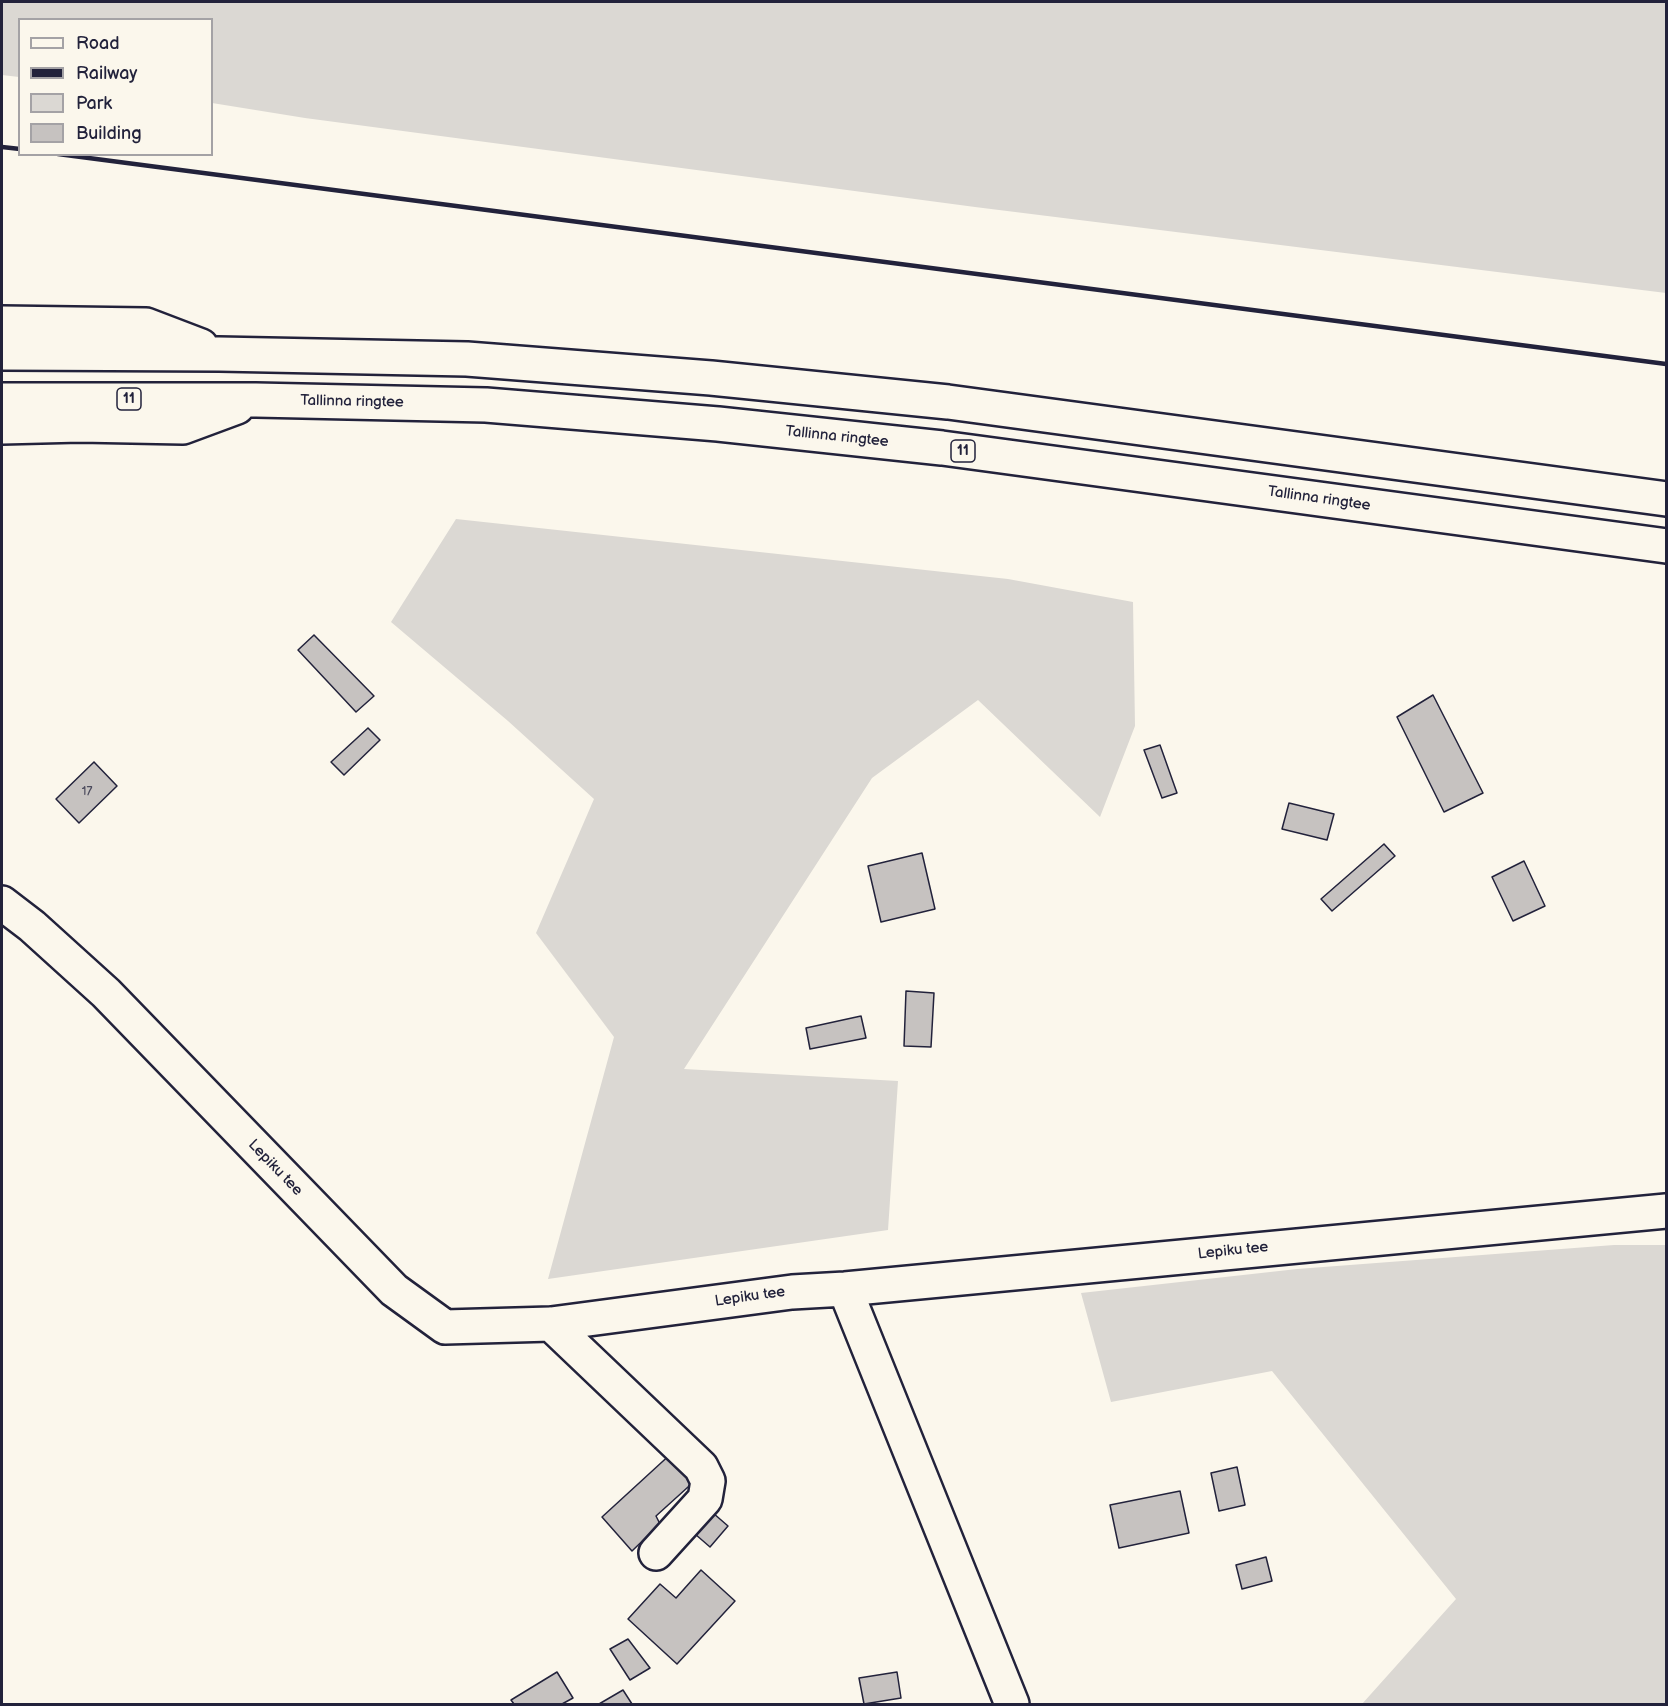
<!DOCTYPE html>
<style>
body{margin:0}
#map{position:relative;width:1668px;height:1706px;overflow:hidden;background:#fbf7ec;font-family:"Balsamiq Sans",sans-serif}
canvas{display:block}
.frame{position:absolute;inset:0;border:3px solid #22223b;pointer-events:none}
.legend{position:absolute;left:18px;top:18px;width:195px;height:138px;box-sizing:border-box;background:#fbf7ec;border:2px solid #a4a2a5;margin:0;padding:8px 10px;list-style:none;font-size:18px;color:#22223b}
.legend li{display:flex;align-items:center;gap:12px;height:30px}
.legend b{width:30px;border:2px solid #a4a2a5}
</style>
<div id="map">
<canvas width="1668" height="1706"></canvas>
<div class="frame"></div>
<ul class="legend">
<li><b style="height:8px;background:#fbf7ec"></b>Road</li>
<li><b style="height:8px;background:#22223b"></b>Railway</li>
<li><b style="height:16px;background:#dbd8d3"></b>Park</li>
<li><b style="height:16px;background:#c6c2c0"></b>Building</li>
</ul>
</div>
<script>
const context = document.querySelector('canvas').getContext('2d');
context.lineJoin = 'round';
function fillPath(path, color) {
  context.fillStyle = color;
  context.fill(path, 'evenodd');
}
function toPath(rows) {
  const path = new Path2D();
  for (const r of rows) {
    path.moveTo(r[0], r[1]);
    for (let i = 2; i < r.length; i += 2) path.lineTo(r[i], r[i + 1]);
  }
  return path;
}
function stroke(path, color, width, dash) {
  context.strokeStyle = color;
  context.lineWidth = width;
  context.lineCap = dash ? 'butt' : 'round';
  context.setLineDash(dash || []);
  context.stroke(path);
}
function label(font, color, halo, rows, align = 'center') {
  context.font = font + ' "Balsamiq Sans",sans-serif';
  context.lineWidth = 6;
  context.setLineDash([]);
  context.textBaseline = 'middle';
  context.strokeStyle = halo;
  context.fillStyle = color;
  for (const [text, x, y, turn = 0] of rows) {
    context.save();
    context.translate(x, y);
    context.rotate((+turn || 0) * Math.PI / 180);
    context.textAlign = isNaN(turn) ? turn : align;
    if (halo) context.strokeText(text, 0, 0);
    context.fillText(text, 0, 0);
    context.restore();
  }
}
const green = toPath([
 [2,2,1666,2,1666,293,975,207,305,118,212,103,212,20,20,20,19,77,2,75],
 [456,519,1008,579,1133,602,1135,726,1100,817,978,700,872,778,684,1069,898,1081,888,1230,548,1279,614,1037,536,933,594,799,508,721,391,622],
 [1614,1245,1666,1245,1666,1704,1362,1704,1456,1599,1272,1371,1111,1402,1081,1293,1297,1269]
]);
const building = toPath([
 [314,635,374,696,356,712,298,650,314,635],
 [1433,695,1483,793,1444,812,1397,717,1433,695],
 [368,728,380,740,344,775,331,762,368,728],
 [1160,745,1177,793,1162,798,1144,750,1160,745],
 [94,762,117,786,79,823,56,799,94,762],
 [1289,803,1334,814,1327,840,1282,829,1289,803],
 [1384,844,1395,856,1332,911,1321,899,1384,844],
 [922,853,935,909,881,922,868,866,922,853],
 [1524,861,1545,906,1513,921,1492,877,1524,861],
 [906,991,934,993,931,1047,904,1046,906,991],
 [861,1016,866,1038,810,1049,806,1028,861,1016],
 [674,1451,698,1478,656,1516,660,1524,632,1551,602,1517,674,1451],
 [1237,1467,1245,1505,1219,1511,1211,1473,1237,1467],
 [1180,1491,1189,1533,1119,1548,1110,1505,1180,1491],
 [713,1513,728,1526,710,1547,695,1534,713,1513],
 [1266,1557,1272,1581,1242,1589,1236,1565,1266,1557],
 [701,1570,735,1601,677,1664,628,1619,660,1584,676,1598,701,1570],
 [628,1639,650,1668,630,1680,610,1649,628,1639],
 [557,1672,573,1698,562,1704,514,1704,511,1700,557,1672],
 [897,1672,901,1698,864,1704,859,1678,897,1672],
 [623,1690,632,1704,599,1704,623,1690]
]);
const minor = toPath([
 [2,903,32,926,106,993,394,1290,445,1327,551,1324,792,1292,845,1289,1666,1211],
 [845,1289,1012,1704],
 [551,1324,701,1467,708,1481,705,1499,656,1553]
]);
const highway = toPath([
 [2,323,146,325,201,346],
 [2,353,219,354,467,359,711,378,948,402,1666,499],
 [2,400,256,400,486,405,718,424,942,448,1666,546],
 [2,427,80,425,183,427,237,407]
]);
const rail = toPath([
 [2,147,20,149],
 [58,154,1666,364]
]);
const numberNames = [
 ["17",87,792]
];
const shields = [
 [129,399,24],
 [963,451,24]
];
const shieldNames = [
 ["11",129,399],
 ["11",963,451]
];
const streetNames = [
 ["Tallinna ringtee",352,402,1],
 ["Tallinna ringtee",837,437,6],
 ["Tallinna ringtee",1319,499,8],
 ["Lepiku tee",275,1168,46],
 ["Lepiku tee",1233,1251,-6],
 ["Lepiku tee",750,1297,-8]
];
fillPath(green, '#dbd8d3');
fillPath(building, '#c6c2c0');
stroke(building, '#22223b', 1.5);
stroke(minor, '#22223b', 38);
stroke(highway, '#22223b', 38);
stroke(minor, '#fbf7ec', 33);
stroke(highway, '#fbf7ec', 33);
stroke(rail, '#22223b', 4.5);
label('12px', '#4b4a5c', null, numberNames);
for (const [x, y, w] of shields) {
  const box = new Path2D();
  box.roundRect(x - w / 2, y - 11, w, 22, 4.5);
  context.fillStyle = '#fbf7ec';
  context.fill(box);
  stroke(box, '#22223b', 1.5);
}
label('bold 14px', '#22223b', null, shieldNames);
label('15px', '#22223b', '#fbf7ec', streetNames);
</script>
